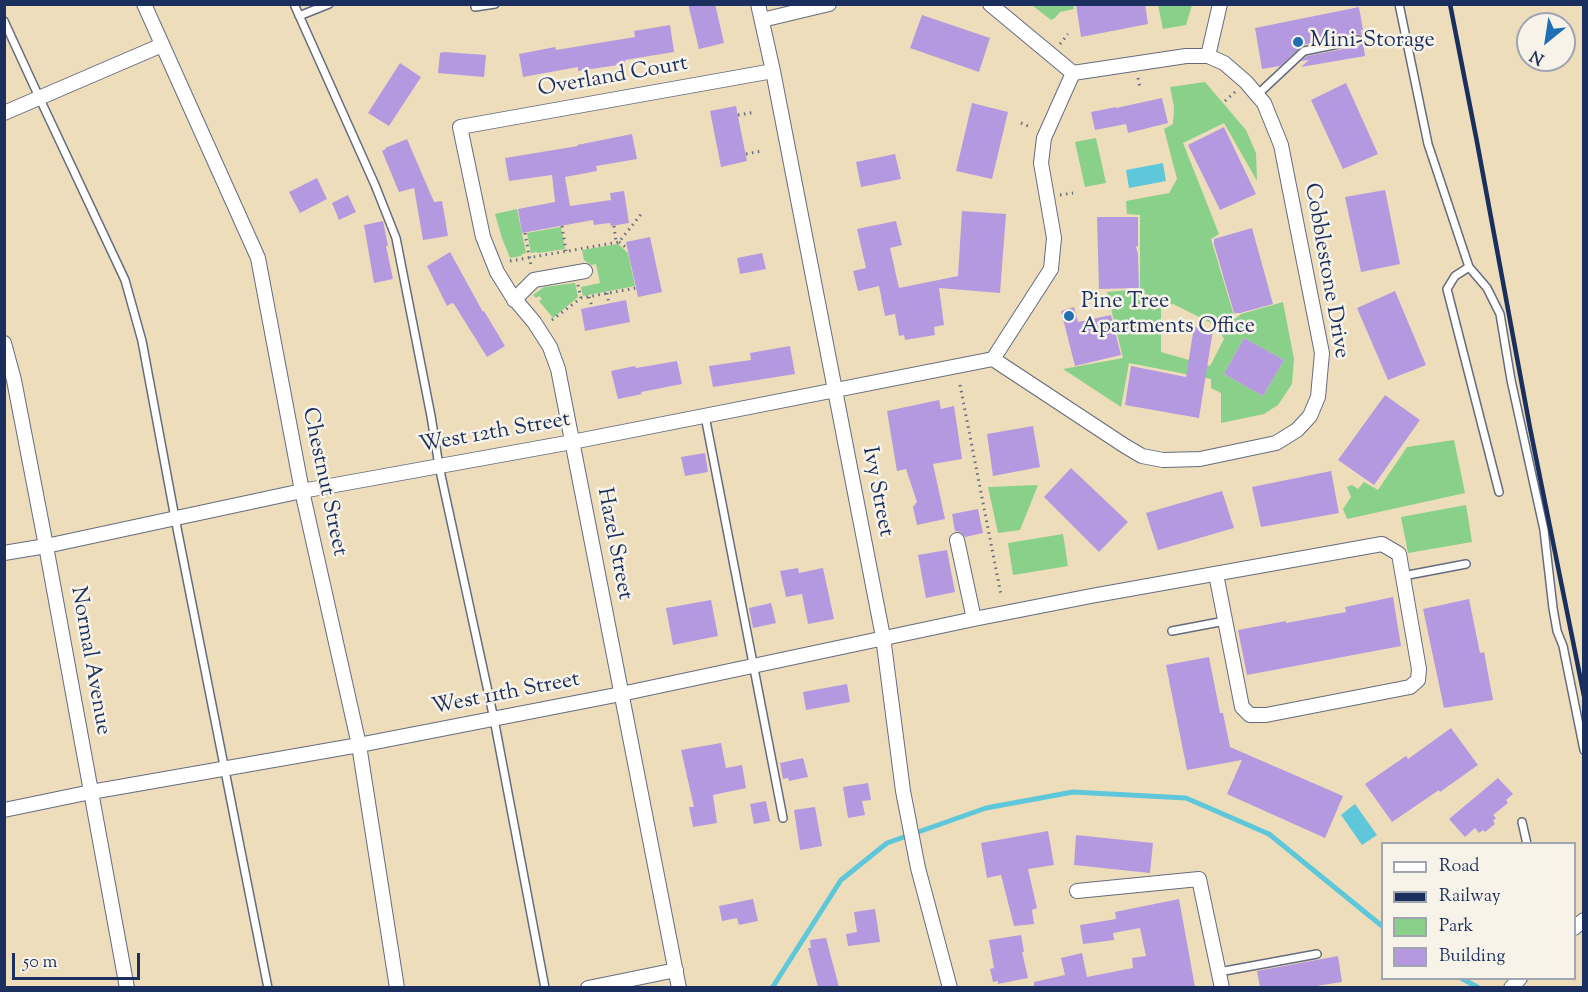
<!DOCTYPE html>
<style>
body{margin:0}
#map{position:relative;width:1588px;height:992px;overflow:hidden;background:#edb;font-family:"Sorts Mill Goudy",serif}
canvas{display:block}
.frame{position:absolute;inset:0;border:6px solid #1b2f5e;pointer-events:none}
.legend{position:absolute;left:1381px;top:842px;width:195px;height:138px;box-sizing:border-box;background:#f7f3e8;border:2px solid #9fa5b1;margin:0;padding:8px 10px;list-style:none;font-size:18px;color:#1b2f5e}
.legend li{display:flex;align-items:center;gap:12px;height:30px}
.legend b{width:30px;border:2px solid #9fa5b1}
.north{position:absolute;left:1516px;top:12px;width:60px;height:60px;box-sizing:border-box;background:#f7f3e8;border:2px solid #9fa5b1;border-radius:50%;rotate:210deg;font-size:16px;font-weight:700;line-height:24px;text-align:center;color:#1b2f5e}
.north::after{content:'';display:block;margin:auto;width:21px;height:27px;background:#1f6fb2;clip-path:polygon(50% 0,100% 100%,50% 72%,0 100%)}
.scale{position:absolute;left:12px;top:953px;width:128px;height:27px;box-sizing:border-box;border:3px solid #1b2f5e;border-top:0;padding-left:8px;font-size:18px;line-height:21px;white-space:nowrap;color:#1b2f5e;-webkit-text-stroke:4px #f7f3e8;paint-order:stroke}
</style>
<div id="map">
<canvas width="1588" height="992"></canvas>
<div class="frame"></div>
<ul class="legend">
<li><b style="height:8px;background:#fff"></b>Road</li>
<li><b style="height:8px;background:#1b2f5e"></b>Railway</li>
<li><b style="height:16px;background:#89d08b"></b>Park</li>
<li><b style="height:16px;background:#b599e0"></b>Building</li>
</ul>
<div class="north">N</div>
<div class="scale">50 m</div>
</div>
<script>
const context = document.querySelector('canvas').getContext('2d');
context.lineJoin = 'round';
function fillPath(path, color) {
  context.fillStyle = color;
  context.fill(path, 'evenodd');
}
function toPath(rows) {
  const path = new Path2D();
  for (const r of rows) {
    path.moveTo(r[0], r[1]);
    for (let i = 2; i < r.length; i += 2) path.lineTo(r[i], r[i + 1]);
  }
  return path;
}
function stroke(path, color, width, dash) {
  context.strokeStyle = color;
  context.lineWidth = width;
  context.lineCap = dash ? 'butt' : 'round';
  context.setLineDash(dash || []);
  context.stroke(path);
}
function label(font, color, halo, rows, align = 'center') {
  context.font = font + ' "Sorts Mill Goudy",serif';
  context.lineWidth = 5;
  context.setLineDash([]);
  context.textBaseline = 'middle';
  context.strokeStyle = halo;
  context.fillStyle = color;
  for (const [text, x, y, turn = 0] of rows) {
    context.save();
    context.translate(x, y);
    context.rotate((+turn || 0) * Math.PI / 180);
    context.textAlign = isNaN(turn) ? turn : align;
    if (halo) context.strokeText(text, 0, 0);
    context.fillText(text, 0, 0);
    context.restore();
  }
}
const green = toPath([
 [1054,4,1073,5,1074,9,1060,12,1055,18,1051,20,1032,5,1046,6],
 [1158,5,1192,5,1186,25,1163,29],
 [1205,82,1246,130,1256,153,1257,181,1224,123,1183,143,1219,234,1211,239,1235,319,1241,314,1283,302,1294,359,1292,384,1278,405,1264,414,1221,423,1221,393,1211,388,1211,379,1129,363,1121,407,1063,369,1123,358,1107,292,1140,289,1140,215,1127,214,1126,201,1169,193,1177,179,1164,129,1173,124,1174,107,1170,87],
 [1173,304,1217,326,1224,339,1210,366,1161,352,1161,307],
 [1244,338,1284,360,1263,396,1224,374],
 [1096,138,1106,183,1085,187,1075,142],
 [517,209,526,253,522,254,521,256,510,258,502,238,495,214],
 [561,227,565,249,538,253,537,252,531,253,527,233],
 [618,244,628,253,635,286,583,296,581,287,600,283,596,264,591,265,584,260,582,250],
 [575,283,578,297,553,318,539,301,542,299,539,296,536,298,533,295,544,287],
 [1454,440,1465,493,1347,519,1343,509,1351,497,1347,487,1352,485,1358,489,1364,482,1378,490,1407,447],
 [1038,485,1020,530,998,533,988,487],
 [1466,505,1472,542,1408,553,1401,517],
 [1063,534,1068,566,1013,575,1008,543]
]);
const water = toPath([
 [1163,163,1166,181,1129,188,1126,170],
 [1355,804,1377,835,1362,845,1341,815]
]);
const stream = toPath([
 [1461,978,1479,988],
 [772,988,841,880,887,843,986,808,1073,792,1186,798,1269,834,1382,926]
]);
const building = toPath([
 [688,4,715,4,724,43,699,49],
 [1076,4,1145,4,1148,24,1081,37],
 [1359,7,1363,30,1361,30,1362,36,1357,34,1303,45,1280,66,1262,69,1255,28],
 [922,15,990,38,979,72,910,48],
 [670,25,674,52,625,60,625,64,578,71,578,67,523,77,519,54,555,47,556,50,635,37,634,31],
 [1363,42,1365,56,1301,67,1309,60,1301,61,1307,56,1359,46],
 [444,52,486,55,484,77,438,73,440,53],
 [400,63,421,77,389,126,368,113],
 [1346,83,1378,154,1343,169,1311,100],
 [1162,98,1168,123,1128,133,1126,124,1095,130,1091,112,1116,107,1116,108],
 [972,103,1008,112,992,179,956,171],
 [736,106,747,161,721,167,710,111],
 [1224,127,1256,194,1220,210,1188,145],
 [632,134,637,159,596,166,597,171,565,177,570,206,611,200,610,193,624,191,629,223,611,226,610,223,594,225,593,220,522,233,518,209,555,202,552,175,509,181,505,158,578,146,577,145],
 [407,139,434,202,442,201,448,236,423,240,414,188,399,192,382,151,386,149,385,148],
 [895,154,901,179,861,187,856,162],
 [317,178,327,199,300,213,289,192],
 [1385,190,1400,264,1361,272,1345,197],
 [348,195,356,212,339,220,332,203],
 [962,211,1006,214,1000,293,939,288,944,325,934,327,935,335,905,340,904,335,899,336,895,314,885,316,879,286,858,291,853,271,866,268,857,229,896,221,902,245,890,248,899,288,958,276],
 [1097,217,1138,217,1138,246,1136,247,1138,254,1139,288,1099,289],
 [383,221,388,246,386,246,393,279,374,283,364,225],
 [1252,228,1273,304,1240,313,1234,313,1214,244,1214,239],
 [650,237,662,292,638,297,626,242],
 [450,252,483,312,484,311,505,346,487,357,454,304,452,303,447,306,427,266],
 [762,253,766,269,740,274,737,258],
 [1395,291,1426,365,1388,380,1357,308],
 [626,300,630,322,585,331,581,309],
 [1074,307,1078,322,1111,315,1121,355,1075,366,1061,311],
 [1194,327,1213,330,1199,418,1125,405,1131,366,1186,377],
 [1244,338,1284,360,1263,396,1224,374],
 [790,346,795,374,713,387,709,366,751,360,750,353],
 [677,361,682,384,641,392,642,394,618,399,611,371,635,366,636,368],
 [1385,395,1420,420,1374,485,1338,460],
 [939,400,941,409,954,406,962,459,933,464,945,519,917,525,913,507,917,502,906,469,897,471,887,411],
 [1033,426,1040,467,993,476,987,434],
 [705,453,708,472,685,476,681,457],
 [1071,468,1128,522,1099,552,1044,497],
 [1331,471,1339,513,1261,527,1252,487],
 [1222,491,1234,528,1158,550,1146,513],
 [978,509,983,533,965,537,960,532,955,531,952,514],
 [947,550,955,592,926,598,918,555],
 [798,568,799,573,823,568,834,619,808,624,802,594,786,597,780,571],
 [1393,597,1401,646,1247,675,1238,630,1286,621,1286,623,1346,612,1345,607],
 [1469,599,1480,653,1484,652,1493,700,1444,708,1423,609],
 [711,600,718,636,673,645,666,608],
 [771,603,776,623,753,628,749,608],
 [1209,657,1220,713,1223,713,1230,747,1343,796,1325,838,1227,794,1242,760,1187,770,1166,665],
 [847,684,850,702,806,710,803,692],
 [1451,728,1478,765,1440,792,1439,790,1392,822,1365,784,1406,756,1408,759],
 [721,743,726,768,742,765,746,788,713,795,717,823,693,827,689,807,694,807,681,750],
 [803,758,808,777,789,781,788,778,783,779,780,763],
 [1498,778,1513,794,1506,800,1508,803,1493,815,1496,818,1493,821,1495,824,1485,832,1483,830,1479,833,1475,828,1465,837,1449,819],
 [868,783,871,800,862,801,865,815,848,818,843,787],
 [766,801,770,821,754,824,750,804],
 [815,807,822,846,800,850,794,810],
 [1048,831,1054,865,1028,869,1037,908,1032,910,1034,924,1014,926,1001,875,987,878,981,843],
 [1076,835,1153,843,1150,873,1074,865],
 [753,899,758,921,739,925,737,918,722,921,719,906],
 [1179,899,1195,987,1034,987,1034,982,1065,975,1061,958,1082,953,1087,977,1133,968,1132,958,1146,956,1140,928,1113,933,1114,940,1083,944,1080,925,1116,919,1115,912],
 [875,909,880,942,848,946,846,934,857,932,854,912],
 [1021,935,1024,952,1022,952,1028,978,998,984,998,981,993,982,990,969,994,968,989,940],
 [826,938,839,987,818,987,808,948,811,948,810,940],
 [1338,956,1342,982,1310,987,1260,987,1257,971]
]);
const path = toPath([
 [1060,44,1068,34],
 [1138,78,1140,88],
 [1225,101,1235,92],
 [738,115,755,112],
 [1021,123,1028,126],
 [746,154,762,151],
 [1060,195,1073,193],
 [562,226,566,251],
 [614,226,616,242],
 [525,233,531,266],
 [619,242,628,249],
 [510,261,619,242,642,213],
 [578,285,581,298],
 [607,293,609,304],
 [589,297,592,307],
 [552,320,581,298,636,288],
 [960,385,1001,595]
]);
const service = toPath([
 [294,4,375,185,396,238,431,416,439,466,494,719,545,988],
 [1399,4,1428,144,1469,267,1455,276,1447,289,1499,492],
 [475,7,495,4],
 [299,16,329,4],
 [4,21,39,97,125,280,142,341,175,518,268,988],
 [1257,95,1304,51,1358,40],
 [1469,267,1487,288,1500,314,1511,380,1544,530,1553,608,1557,631,1563,646,1584,750],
 [705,416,783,818],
 [1403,576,1466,564],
 [1172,631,1225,621],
 [1522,822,1527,844],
 [1219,972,1317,954]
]);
const minor = toPath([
 [144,4,258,258,302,491,359,745,397,988],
 [758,4,773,71,883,637,903,791,918,868,950,988],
 [990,4,1073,73,1186,56,1208,56,1220,4],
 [762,20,829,4],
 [4,113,162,45],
 [514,300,534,280,585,271],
 [4,343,14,380,46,546,127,988],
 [993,359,1125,446,1142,456,1163,460,1200,459,1276,443,1297,430,1310,416,1318,397,1322,353,1281,145,1264,103,1257,95,1246,82,1224,63,1208,56],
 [993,359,1051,269,1054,238,1041,163,1044,138,1073,73],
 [957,540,974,619],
 [4,553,46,546,302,491,572,442,993,359],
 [4,810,91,792,359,745,621,694,974,619,1091,596,1382,544,1399,554,1419,669,1418,680,1410,687,1266,715,1250,715,1242,707,1216,574],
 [1077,891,1199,879,1222,988],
 [1574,928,1584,920],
 [588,988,676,970],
 [679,988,558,369,550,347,534,322,512,296,497,272,483,237,460,127,773,71],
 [1511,988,1520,978]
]);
const rail = toPath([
 [1450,4,1477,142,1530,428,1584,696]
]);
const markers = [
 [1298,42,6,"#1f6fb2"],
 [1069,316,6,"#1f6fb2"]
];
const poiNames = [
 ["Mini-Storage",1310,42],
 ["Pine Tree",1081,303],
 ["Apartments Office",1081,328]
];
const streetNames = [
 ["Overland Court",613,78,-10],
 ["Cobblestone Drive",1325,271,80],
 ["West 12th Street",495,434,-10],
 ["Chestnut Street",323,482,78],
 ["Ivy Street",876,492,79],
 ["Hazel Street",613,544,79],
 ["Normal Avenue",89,661,80],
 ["West 11th Street",506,695,-11]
];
fillPath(green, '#89d08b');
fillPath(water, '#5ec7da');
stroke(stream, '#5ec7da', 5);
fillPath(building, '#b599e0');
stroke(service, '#656c7f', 10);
stroke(minor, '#656c7f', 16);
stroke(path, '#656c7f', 3, [1.5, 4.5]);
stroke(service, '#fff', 7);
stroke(minor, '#fff', 14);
stroke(rail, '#1b2f5e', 4.5);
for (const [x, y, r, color] of markers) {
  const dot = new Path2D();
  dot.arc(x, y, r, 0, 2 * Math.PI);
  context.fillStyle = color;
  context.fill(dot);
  stroke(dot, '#f7f3e8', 2);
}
label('22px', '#1b2f5e', '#f7f3e8', poiNames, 'left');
label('22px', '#1b2f5e', '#f7f3e8', streetNames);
</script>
